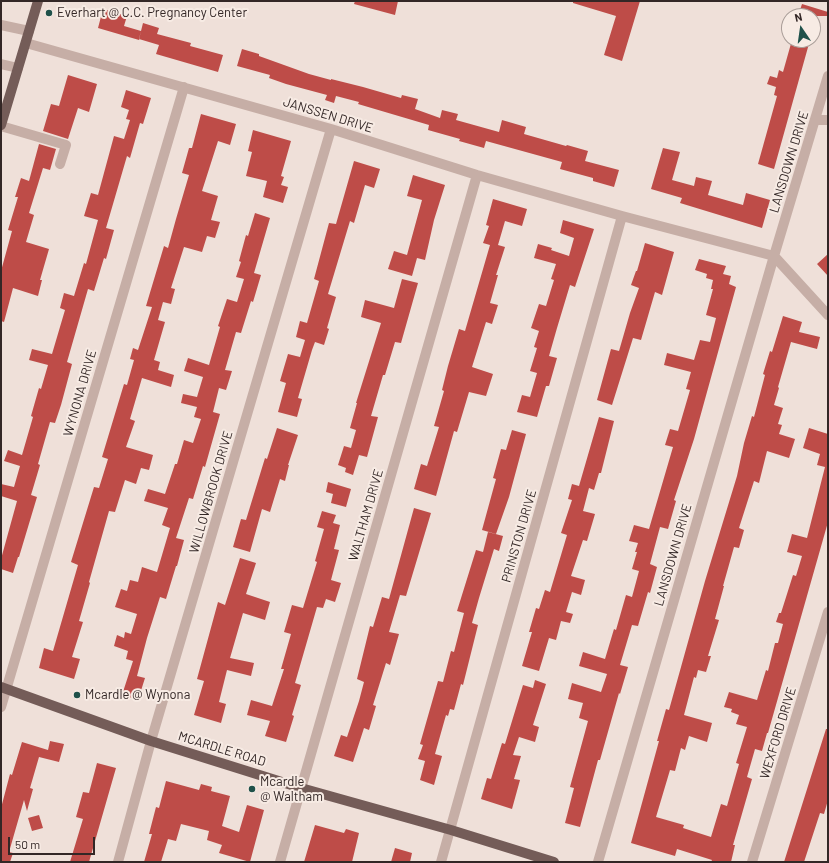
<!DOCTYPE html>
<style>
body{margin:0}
#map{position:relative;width:829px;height:863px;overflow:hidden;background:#efe0d9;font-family:Barlow,sans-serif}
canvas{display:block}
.frame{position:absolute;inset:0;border:2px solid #332726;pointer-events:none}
.north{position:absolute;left:781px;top:8px;width:40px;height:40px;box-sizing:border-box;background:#f7ebe4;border:1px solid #a99d98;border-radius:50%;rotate:347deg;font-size:11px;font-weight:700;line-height:16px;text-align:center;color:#332726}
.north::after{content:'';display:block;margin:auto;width:14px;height:18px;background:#1f514a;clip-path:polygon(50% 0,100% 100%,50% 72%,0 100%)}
.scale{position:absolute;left:8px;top:837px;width:87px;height:18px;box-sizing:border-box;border:2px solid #332726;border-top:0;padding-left:5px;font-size:12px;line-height:14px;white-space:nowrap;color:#332726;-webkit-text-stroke:3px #f7ebe4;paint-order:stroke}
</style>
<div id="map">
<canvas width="829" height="863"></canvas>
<div class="frame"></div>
<div class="north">N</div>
<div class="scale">50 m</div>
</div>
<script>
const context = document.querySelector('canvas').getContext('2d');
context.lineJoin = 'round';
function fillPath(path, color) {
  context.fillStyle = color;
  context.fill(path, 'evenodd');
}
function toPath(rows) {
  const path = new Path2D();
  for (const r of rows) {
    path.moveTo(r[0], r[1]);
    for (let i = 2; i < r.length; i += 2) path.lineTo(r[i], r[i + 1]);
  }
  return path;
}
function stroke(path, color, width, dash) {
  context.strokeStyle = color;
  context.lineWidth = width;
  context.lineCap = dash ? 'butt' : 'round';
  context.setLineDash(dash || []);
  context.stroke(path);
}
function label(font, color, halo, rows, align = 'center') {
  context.font = font + ' Barlow,sans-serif';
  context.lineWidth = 4;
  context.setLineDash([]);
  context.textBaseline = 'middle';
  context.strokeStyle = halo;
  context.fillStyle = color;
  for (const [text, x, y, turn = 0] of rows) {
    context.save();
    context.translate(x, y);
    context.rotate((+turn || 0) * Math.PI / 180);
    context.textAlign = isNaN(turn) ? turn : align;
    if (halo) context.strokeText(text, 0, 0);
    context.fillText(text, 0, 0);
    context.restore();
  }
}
const building = toPath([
 [355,1,398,1,395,15,354,4],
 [573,1,640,1,622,61,604,55,616,16,573,3],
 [802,4,828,12,828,16,798,16],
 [103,9,127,16,124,26,141,31,139,40,98,28],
 [143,23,159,28,157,34,191,43,190,46,223,55,218,72,156,54,159,45,139,39],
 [792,40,810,40,774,169,758,164,777,96,774,95,776,87,767,84,770,76,777,78,779,70,783,72],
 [242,49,259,54,259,56,309,74,331,80,331,79,363,87,401,98,402,95,418,99,415,109,440,118,442,110,458,114,456,120,499,132,502,120,526,127,524,134,566,146,567,145,588,151,585,161,619,170,614,187,593,181,593,178,560,169,562,162,486,141,484,148,459,141,460,139,428,130,429,125,358,104,359,102,336,96,334,103,325,100,327,95,286,84,269,78,270,75,237,66],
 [68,75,97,84,89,112,78,108,68,139,43,131,51,104,59,106],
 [126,90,151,98,143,124,140,123,130,158,127,156,106,228,114,230,106,259,104,258,94,291,88,289,67,362,72,364,61,405,55,423,50,422,38,464,40,465,31,495,37,497,19,557,18,557,13,573,1,569,1,559,17,501,1,496,1,484,14,487,20,466,4,461,8,450,22,455,33,417,31,416,39,388,41,389,48,365,29,360,32,349,52,354,65,310,60,308,64,293,74,296,84,263,86,264,98,220,84,216,91,193,98,195,114,136,124,139,130,120,126,119,129,110,121,107],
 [201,114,236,124,230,145,218,141,202,191,218,196,211,220,220,222,215,238,207,236,202,252,184,247,171,288,175,289,171,304,163,302,158,320,165,322,154,360,160,362,158,370,174,375,171,387,142,378,130,419,135,421,126,447,153,455,149,470,141,468,136,484,125,480,115,512,109,511,89,582,90,583,79,621,83,622,72,657,80,659,74,679,39,668,44,648,53,651,78,565,71,562,94,487,99,488,108,459,102,457,124,384,127,385,134,360,130,359,133,348,138,350,152,307,146,306,164,246,168,248,176,219,189,175,182,173,189,148,192,148],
 [253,130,291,141,281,176,284,177,281,185,288,187,283,203,263,197,267,181,246,176,252,152,248,151],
 [39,144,56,149,50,170,43,168,29,213,34,215,26,242,49,249,40,280,42,280,38,296,13,288,4,322,1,321,1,271,12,231,8,230,18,197,15,197,21,178,29,181],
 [663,148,680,152,672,180,694,186,696,177,712,181,708,195,743,205,746,193,770,200,762,228,680,203,682,198,651,189],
 [354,161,380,169,374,188,365,185,354,223,350,221,328,294,336,297,327,328,329,329,324,345,315,342,312,350,298,398,302,399,297,417,278,412,286,383,280,381,288,354,300,357,305,340,296,337,300,321,307,323,319,281,314,279,329,223,336,224],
 [413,175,445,185,434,220,425,260,417,258,412,276,388,269,394,251,407,255,422,200,407,196],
 [493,199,527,209,522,226,505,221,498,245,505,247,496,275,498,275,490,303,498,305,492,324,486,322,472,367,493,374,486,396,469,392,457,432,454,431,436,496,414,489,421,464,427,466,439,427,434,426,444,391,442,390,448,366,459,329,465,331,490,245,483,243,489,226,486,225],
 [255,213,270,218,254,273,261,275,253,302,251,301,241,333,236,332,225,370,232,371,226,390,219,388,213,412,220,414,205,467,203,466,193,499,189,498,176,538,184,540,177,566,176,566,166,599,160,597,147,638,137,676,145,678,138,700,122,695,133,661,126,659,128,651,114,646,117,635,124,638,125,632,131,634,137,614,115,607,121,589,127,591,130,580,138,582,142,567,157,572,170,528,162,525,168,508,144,501,148,489,165,494,175,464,177,464,184,440,193,443,201,419,194,417,197,407,181,403,183,394,197,397,203,377,184,371,188,358,209,365,220,327,218,326,227,299,237,302,244,279,236,277,241,262,239,261,246,235,248,236],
 [563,220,594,229,575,287,570,285,557,328,549,356,557,358,549,386,546,386,537,417,517,412,522,395,530,397,537,373,530,371,537,348,534,347,539,331,531,328,539,304,546,306,554,280,551,279,556,264,534,258,538,244,552,248,551,250,569,256,574,238,560,233],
 [645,243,674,252,662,295,655,292,641,340,633,338,612,405,597,400,611,349,619,351,630,313,639,288,631,285,636,271,637,271],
 [828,254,828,276,817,264],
 [699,259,726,266,723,274,731,276,729,284,736,287,694,439,674,500,676,501,668,529,660,527,650,564,657,567,650,593,648,592,638,626,632,625,620,665,628,667,620,694,619,693,600,760,598,760,580,827,565,823,574,788,570,787,588,721,579,718,583,703,568,699,572,683,601,692,607,674,579,666,583,652,605,659,614,629,616,630,626,595,632,597,639,571,632,569,637,552,635,552,638,543,629,541,634,525,649,529,673,447,665,445,670,429,678,431,690,390,686,389,691,372,664,365,667,353,694,360,700,340,710,342,716,318,706,315,713,289,711,289,713,280,706,278,707,274,695,270],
 [402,279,418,283,401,343,395,342,385,375,383,375,371,416,378,417,367,457,359,455,353,475,345,472,346,468,338,465,344,446,351,448,356,430,350,428,357,403,356,403,381,323,361,317,365,300,394,308],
 [783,316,802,322,799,332,820,337,817,349,791,342,778,387,779,388,774,405,783,408,778,424,782,425,779,434,795,439,789,458,767,451,759,483,754,481,739,528,744,530,739,548,734,547,723,586,724,586,715,619,719,620,708,656,711,656,706,672,698,670,696,678,694,677,684,715,712,723,707,742,689,736,685,750,681,748,675,771,670,770,656,817,684,825,683,828,711,837,721,804,727,806,739,764,736,763,747,727,736,724,739,715,731,712,732,709,724,707,729,692,757,700,766,670,768,671,775,643,778,643,783,624,776,622,779,613,781,613,793,575,796,576,802,556,787,552,792,534,807,538,825,467,817,465,820,454,803,448,809,428,828,434,828,522,768,733,767,733,762,751,755,749,747,777,752,779,733,845,735,845,731,862,711,862,712,860,677,849,675,856,631,843,659,741,657,741,666,709,669,710,705,581,737,476,744,443,752,416,754,417,765,375,763,374,770,351,772,352],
 [599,417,614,421,601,473,599,473,594,490,589,488,583,511,595,514,587,541,583,540,571,576,585,580,581,595,572,592,566,612,573,614,570,623,561,621,556,640,549,638,539,671,522,666,532,632,529,632,536,608,539,609,545,590,550,592,567,535,561,533,572,500,568,499,572,484,579,486],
 [277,428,298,435,288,465,289,465,285,481,280,479,270,512,262,509,250,552,233,547,241,519,246,520,265,458,267,459],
 [512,430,526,434,509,497,496,534,482,530,496,479,493,478,501,449,506,450],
 [328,482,351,489,346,507,331,503,333,494,326,492],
 [414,508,431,513,406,596,400,595,389,632,399,634,390,665,386,663,373,705,376,706,369,730,364,728,353,762,334,756,341,735,347,737,359,701,364,682,357,679,370,626,373,627,382,597,389,599],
 [322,511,336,515,333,523,340,525,334,549,339,550,331,580,341,583,335,602,326,599,323,608,317,607,295,683,301,685,292,715,294,716,286,742,265,736,270,721,247,715,251,700,272,706,284,669,281,669,291,634,284,632,292,605,303,608,317,562,315,561,324,529,317,527],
 [488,532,503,536,499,551,494,549,479,598,472,623,478,625,463,685,461,684,454,710,450,709,448,716,446,715,435,754,442,756,434,785,420,780,425,761,418,759,423,745,420,744,438,681,443,682,451,651,454,652,464,613,457,611,476,550,483,552],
 [240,558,256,563,246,594,270,602,265,620,243,613,230,658,254,663,251,676,227,670,219,702,226,704,221,723,194,715,204,681,197,679,218,602,225,605],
 [535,680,546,684,533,725,539,727,535,742,519,737,513,755,521,756,514,779,520,780,512,809,481,799,487,778,491,779,502,743,505,744,523,685,533,688],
 [826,729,828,729,828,800,824,814,820,813,804,862,784,862],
 [50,741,64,744,59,762,39,757,30,788,33,789,27,811,24,800,9,852,13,853,10,862,1,862,1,808,10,774,12,775,22,742,48,750],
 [97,763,116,768,89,862,70,862,83,819,76,817,83,792,89,793],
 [166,781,199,790,201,784,212,787,211,791,230,796,222,826,239,832,247,805,264,810,250,862,219,853,222,845,207,840,209,831,181,824,176,841,168,839,161,862,144,862,152,834,149,834,156,807,159,808],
 [39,815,43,828,32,831,28,818],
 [315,825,344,833,346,829,359,833,352,862,304,862],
 [395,848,412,853,410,862,391,862]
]);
const minor = toPath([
 [1,25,29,31],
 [26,43,331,129,477,175,622,216,774,256,828,315],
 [1,64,18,68],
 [816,120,828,120],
 [1,126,66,145,60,164],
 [1,707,184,87],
 [118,862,151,741,331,129],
 [280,862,477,175],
 [441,862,622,216],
 [598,862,774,256,828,76],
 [752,862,828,612]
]);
const major = toPath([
 [1,125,38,1],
 [1,687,151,741,301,788,451,830,554,862]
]);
const markers = [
 [49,13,4,"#1f514a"],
 [77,695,4,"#1f514a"],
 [252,789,4,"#1f514a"]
];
const poiNames = [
 ["Everhart @ C.C. Pregnancy Center",57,13],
 ["Mcardle @ Wynona",85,695],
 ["Mcardle",260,782],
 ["@ Waltham",260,797]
];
const streetNames = [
 ["JANSSEN DRIVE",328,115,17],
 ["LANSDOWN DRIVE",789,162,-73],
 ["WYNONA DRIVE",80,393,-74],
 ["WILLOWBROOK DRIVE",211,492,-74],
 ["WALTHAM DRIVE",366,515,-74],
 ["PRINSTON DRIVE",519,536,-74],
 ["LANSDOWN DRIVE",673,555,-74],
 ["WEXFORD DRIVE",778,733,-73],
 ["MCARDLE ROAD",222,749,17]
];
fillPath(building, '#be4c48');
stroke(minor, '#c6aea6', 10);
stroke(major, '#745c58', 10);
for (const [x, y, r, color] of markers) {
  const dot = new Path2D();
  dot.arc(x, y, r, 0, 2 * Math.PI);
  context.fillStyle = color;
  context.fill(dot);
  stroke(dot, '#f7ebe4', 1.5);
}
label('13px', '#332726', '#f7ebe4', poiNames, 'left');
label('13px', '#332726', '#f7ebe4', streetNames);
</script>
